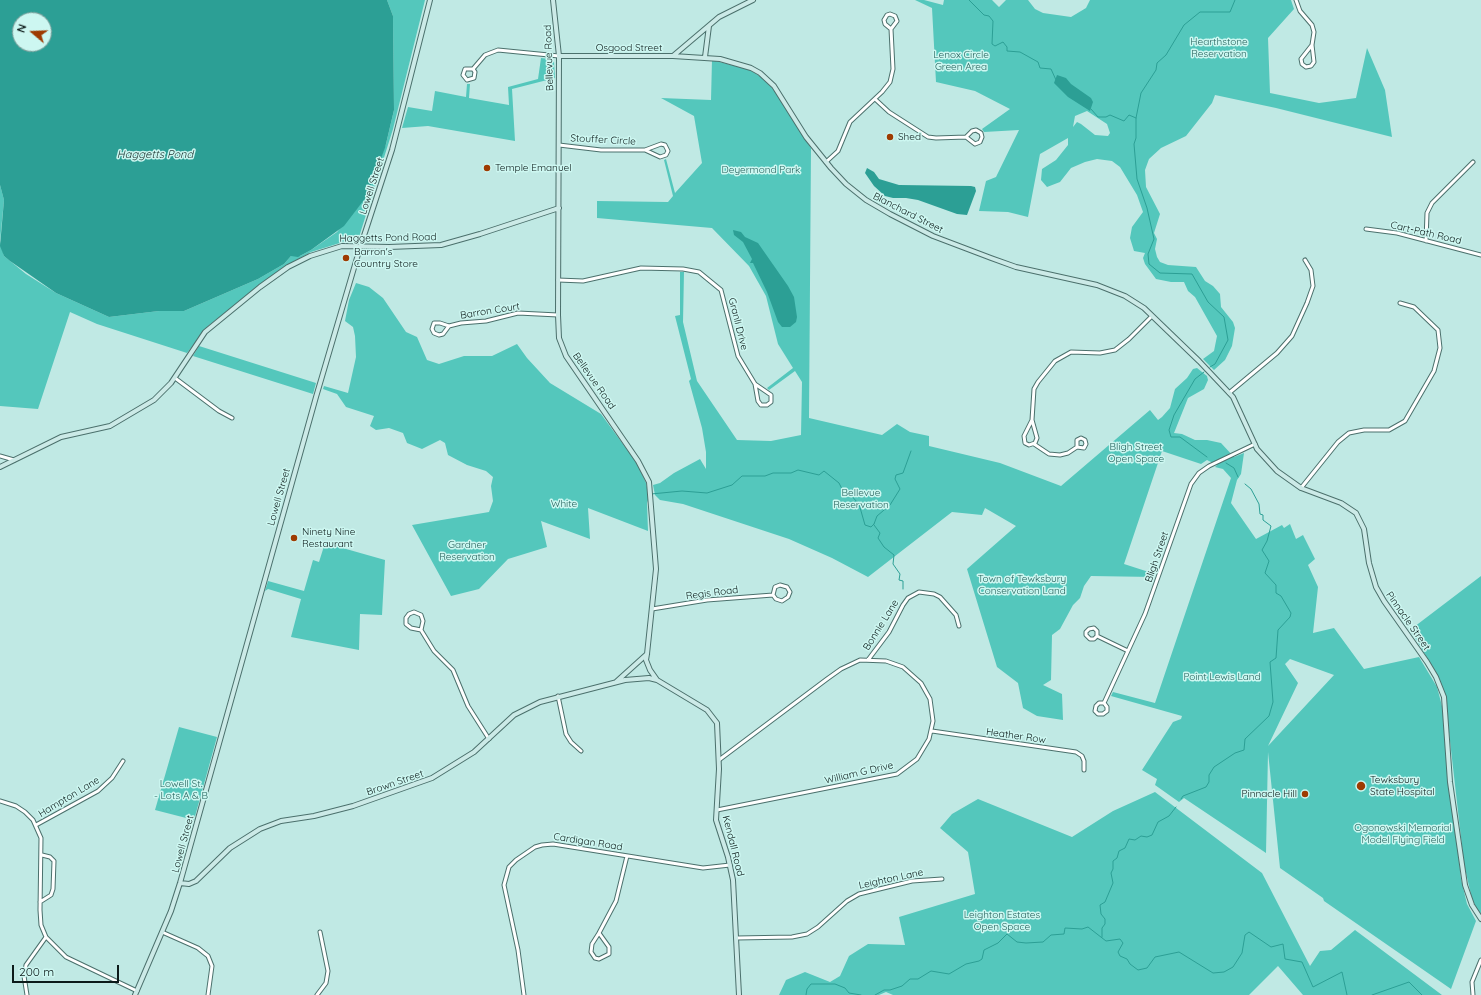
<!DOCTYPE html>
<style>
body{margin:0}
#map{position:relative;width:1481px;height:995px;overflow:hidden;background:#c0e9e4;font-family:Quicksand,sans-serif}
canvas{display:block}
.north{position:absolute;left:12px;top:12px;width:40px;height:40px;box-sizing:border-box;background:#cdf7f1;border:1px solid #809f9b;border-radius:50%;rotate:289deg;font-size:11px;font-weight:700;line-height:16px;text-align:center;color:#0c1b1a}
.north::after{content:'';display:block;margin:auto;width:14px;height:18px;background:#9e3b01;clip-path:polygon(50% 0,100% 100%,50% 72%,0 100%)}
.scale{position:absolute;left:12px;top:965px;width:107px;height:18px;box-sizing:border-box;border:2px solid #0c1b1a;border-top:0;padding-left:5px;font-size:12px;line-height:14px;white-space:nowrap;color:#0c1b1a;-webkit-text-stroke:3px #cdf7f1;paint-order:stroke}
</style>
<div id="map">
<canvas width="1481" height="995"></canvas>
<div class="north">N</div>
<div class="scale">200 m</div>
</div>
<script>
const context = document.querySelector('canvas').getContext('2d');
context.lineJoin = 'round';
function fillPath(path, color) {
  context.fillStyle = color;
  context.fill(path, 'evenodd');
}
function toPath(rows) {
  const path = new Path2D();
  for (const r of rows) {
    path.moveTo(r[0], r[1]);
    for (let i = 2; i < r.length; i += 2) path.lineTo(r[i], r[i + 1]);
  }
  return path;
}
function stroke(path, color, width, dash) {
  context.strokeStyle = color;
  context.lineWidth = width;
  context.lineCap = dash ? 'butt' : 'round';
  context.setLineDash(dash || []);
  context.stroke(path);
}
function label(font, color, halo, rows, align = 'center') {
  context.font = font + ' Quicksand,sans-serif';
  context.lineWidth = 3;
  context.setLineDash([]);
  context.textBaseline = 'middle';
  context.strokeStyle = halo;
  context.fillStyle = color;
  for (const [text, x, y, turn = 0] of rows) {
    context.save();
    context.translate(x, y);
    context.rotate((+turn || 0) * Math.PI / 180);
    context.textAlign = isNaN(turn) ? turn : align;
    if (halo) context.strokeText(text, 0, 0);
    context.fillText(text, 0, 0);
    context.restore();
  }
}
const green = toPath([
 [387,0,425,0,393,129,359,237,311,252,282,268,208,326,187,353,97,324,70,312,38,409,0,406,0,185,4,200,0,241,4,256,26,274,56,293,109,317,159,311,184,311,258,279,284,264,291,256,300,256,311,250,337,232,367,196,386,144,394,110,393,16],
 [915,0,924,0,943,5,944,0,992,0,999,7,1006,0,1028,0,1035,9,1043,13,1071,17,1086,8,1090,0,1291,0,1294,9,1268,38,1270,93,1319,103,1356,98,1367,48,1385,90,1392,137,1276,108,1215,95,1212,103,1186,136,1161,148,1149,159,1145,170,1146,187,1160,214,1154,233,1157,239,1155,249,1157,257,1160,262,1168,265,1196,267,1205,281,1213,286,1220,294,1221,307,1233,322,1235,328,1232,346,1225,360,1214,370,1203,359,1214,351,1217,336,1195,297,1188,291,1184,282,1171,282,1156,279,1145,264,1143,258,1145,253,1134,251,1130,238,1132,227,1143,212,1137,195,1120,167,1112,161,1097,159,1085,162,1071,168,1060,182,1047,187,1041,180,1042,169,1056,160,1068,145,1068,138,1040,154,1028,217,1008,212,979,211,986,181,996,177,1019,130,984,132,982,129,1010,109,975,91,936,82,932,8],
 [1087,111,1107,124,1110,133,1108,136,1095,135,1081,124,1077,122,1073,127,1075,116],
 [541,58,550,59,554,62,555,78,512,89,515,141,428,126,402,128,408,107,432,111,435,91,466,97,467,84,470,84,469,98,509,105,508,87,538,79],
 [712,60,750,70,764,79,778,95,811,148,809,418,882,435,897,424,910,432,929,436,929,446,1000,463,1061,486,1150,410,1158,420,1162,417,1170,408,1175,389,1187,378,1193,369,1197,368,1207,376,1208,380,1204,389,1188,398,1174,433,1182,434,1195,440,1207,440,1221,443,1234,457,1244,453,1241,474,1237,480,1231,503,1256,539,1282,525,1284,528,1290,524,1296,539,1303,535,1315,559,1308,565,1318,587,1313,633,1334,628,1364,669,1419,657,1437,687,1442,706,1443,706,1461,879,1467,904,1476,921,1451,989,1324,901,1323,898,1280,868,1268,752,1266,853,1184,798,1179,802,1155,785,1157,779,1142,770,1173,722,1181,719,1182,716,1111,696,1113,692,1155,703,1231,478,1223,469,1215,467,1217,465,1207,460,1201,464,1162,451,1124,564,1155,574,1154,577,1091,576,1084,586,1080,598,1073,605,1060,629,1052,635,1051,680,1043,685,1062,694,1063,720,1037,716,1023,708,1018,683,997,667,967,569,1016,526,985,508,982,515,952,512,868,577,832,558,789,539,683,504,660,500,655,495,653,485,660,483,674,473,700,459,706,469,706,452,702,428,689,381,691,379,675,316,680,315,680,272,684,272,683,322,697,381,737,440,771,441,801,435,802,382,795,371,769,390,767,388,793,368,778,344,766,296,749,266,712,228,597,218,597,201,668,202,673,196,664,160,666,159,675,193,702,163,694,116,661,98,711,100],
 [1290,659,1334,675,1268,746,1298,683,1285,664],
 [356,283,369,287,383,298,406,332,417,337,427,360,439,364,464,356,492,356,517,344,527,358,550,383,601,414,636,462,646,483,649,497,647,503,648,531,588,508,590,539,541,521,547,547,508,559,479,589,451,596,412,525,489,512,493,501,491,486,493,477,486,471,467,465,448,455,445,443,440,440,422,449,407,443,403,433,389,428,376,430,370,426,374,416,346,407,337,394,323,389,324,386,348,393,356,357,355,336,353,327,345,321,349,300],
 [199,346,316,383,313,394,193,356],
 [325,543,385,560,382,615,360,614,359,650,291,637,301,599,268,589,265,591,268,581,304,591,313,560,319,562],
 [1481,576,1481,917,1472,899,1464,864,1445,697,1436,672,1410,630],
 [179,727,217,737,194,820,155,810],
 [1155,792,1262,873,1310,966,1320,951,1331,950,1355,930,1442,995,1303,995,1278,966,1249,995,893,995,886,992,879,995,779,995,786,980,805,972,830,982,840,976,849,956,868,944,905,945,899,917,975,894,968,852,940,828,952,814,978,799,1072,837,1113,811]
]);
const water = toPath([
 [0,0,387,0,393,16,394,110,385,148,367,196,344,226,311,250,298,257,291,256,284,264,258,279,184,311,159,311,109,317,56,293,10,261,4,256,0,246,4,200,0,185],
 [20,20,44,20,44,44,20,44],
 [1057,75,1066,78,1071,84,1091,98,1093,102,1090,111,1068,97,1054,83],
 [867,168,874,172,879,179,899,185,971,186,975,187,976,191,967,215,957,214,918,200,906,198,893,198,885,196,874,186,865,173],
 [733,230,741,232,745,237,758,243,788,286,794,297,797,317,796,322,790,327,782,327,778,322,767,292,753,263,750,263,752,259,743,242,734,235]
]);
const stream = toPath([
 [969,0,984,15,989,16,993,21,992,44,995,46,1003,42,1007,47,1007,51,1020,52,1038,62,1040,68,1051,69,1056,80],
 [1091,109,1098,117,1106,117,1110,115,1124,121,1129,115,1136,118],
 [1210,367,1215,364,1228,340,1224,317,1208,302,1192,274,1160,273,1149,264,1148,254,1154,239,1147,208,1137,179,1134,144,1136,138,1136,118,1141,93,1156,70,1157,63,1166,55,1184,25,1200,12,1230,12,1235,0],
 [1204,372,1195,379,1174,415,1169,430,1171,437,1180,437,1207,457],
 [1226,463,1234,468,1238,477],
 [651,494,682,491,707,493,732,485,742,476,765,476,773,473,791,473,798,470,819,475,824,471,839,483,842,489,845,489,859,504,865,525,871,527,874,524],
 [874,524,877,516,890,505,900,489,895,479,896,475,903,473,911,451],
 [874,525,880,533,878,538,884,547,894,555,893,564,900,574,899,580,903,581,903,589],
 [1181,799,1183,796,1206,787,1209,782,1209,775,1214,767,1235,753,1244,750,1245,739,1269,716,1273,702,1270,662,1276,658,1278,630,1290,617,1291,613,1281,596,1276,593,1276,585,1265,573,1269,561,1262,550,1267,541,1271,526,1263,520,1263,515,1260,514,1259,504,1251,489,1245,484],
 [1102,937,1102,928,1105,924,1105,919,1101,914,1100,905,1105,902,1113,883,1111,873,1113,869,1113,861,1117,858,1119,851,1125,848,1129,839,1135,840,1141,836,1147,837,1152,835,1158,822,1169,816,1176,807],
 [806,995,807,989,811,984,835,984,845,988,849,993,861,995],
 [875,995,884,990,890,990,902,986,910,979,918,979,931,971,949,974,966,964,979,961,982,959,984,950,998,943,1007,934,1017,942,1026,943,1043,942,1051,935,1064,934,1065,928,1082,929,1088,927,1106,941,1120,939,1123,943,1118,952,1120,956,1127,959,1130,964,1138,970,1147,968,1155,957,1179,952,1213,973,1224,972,1233,967,1242,953,1245,935,1249,932,1271,947,1283,944,1285,959,1302,962,1313,987,1342,972,1347,995],
 [1372,995,1409,982,1422,995]
]);
const street = toPath([
 [1296,0,1300,11,1312,25,1314,32,1312,45,1314,62,1311,66,1306,67,1302,64,1301,59,1312,45],
 [473,69,475,72,474,78,467,80,463,75,465,69,473,69,485,55,498,50,559,56],
 [875,99,889,112,928,137,936,138,966,137,975,144,980,142,982,137,981,133,976,130,972,131,966,137],
 [559,145,601,150,645,150,660,157,666,155,668,151,665,145,661,144,645,150],
 [826,162,838,151,850,122,882,92,890,82,893,69,891,29,897,21,895,16,890,14,887,15,884,20,885,24,891,29],
 [1366,229,1397,233,1481,255],
 [1426,241,1427,213,1432,203,1473,162],
 [558,280,583,281,641,268,683,269,699,272,721,290,738,356,755,384,758,401,761,405,767,405,771,402,771,395,755,384],
 [449,326,443,334,439,335,434,333,432,329,434,323,440,323,449,326,461,323,486,321,518,313,558,315],
 [175,378,219,411,232,418],
 [1229,393,1277,353,1292,336,1307,303,1313,286,1311,270,1305,260],
 [1032,420,1037,438,1035,443,1029,445,1025,443,1024,436,1032,420,1034,389,1038,382,1055,361,1071,352,1100,353,1115,350,1129,339,1152,316],
 [1034,444,1049,454,1060,455,1068,453,1077,447,1084,448,1086,444,1085,440,1081,438,1077,440,1077,447],
 [0,456,14,460],
 [1301,488,1338,442,1349,433,1364,430,1389,430,1405,421,1434,371,1440,348,1438,330,1414,307,1400,303],
 [652,609,707,600,773,595,776,599,782,601,788,597,790,592,787,587,780,585,775,587,773,595],
 [421,630,423,621,421,615,414,612,409,614,406,618,406,624,411,628,421,630,434,651,453,670,468,706,489,739],
 [1097,636,1094,639,1090,639,1086,635,1086,632,1089,629,1094,628,1097,631,1097,636,1128,651],
 [868,660,889,632,903,605,908,598,919,592,934,594,940,597,956,615,959,626],
 [558,696,566,734,571,742,581,751],
 [1104,703,1107,707,1107,711,1103,714,1098,714,1095,711,1096,706,1099,703,1104,703,1145,614,1191,484,1199,473,1209,466,1255,444],
 [932,731,1076,752,1082,756,1084,761,1084,770],
 [0,801,16,806,25,812,33,820,41,838,40,910,41,925,46,937,66,957,137,991],
 [717,810,897,774,917,759,929,739,933,721,930,699,921,683,903,667,886,661,860,660,841,669,827,679,719,760],
 [36,825,98,791,112,778,123,761],
 [40,902,51,895,53,889,54,861,50,857,42,855],
 [162,932,198,948,208,956,212,966,208,995],
 [599,933,592,944,591,952,595,958,599,959,609,954,609,947,599,933,616,901,627,856],
 [737,938,792,937,807,934,818,927,847,901,859,894,912,881,942,879],
 [27,995,24,976,26,965,46,937],
 [317,995,326,983,328,971,320,932],
 [524,995,518,950,504,885,509,867,516,860,535,847,542,845,553,844,703,868,730,865],
 [1473,995,1472,982,1481,960]
]);
const secondary = toPath([
 [553,0,559,56,558,315,559,338,566,356,638,461,649,482,656,569,647,654,646,660,650,670,657,680,707,710,717,723,719,769,716,820,728,857,733,880,739,995],
 [559,56,673,56,719,17,753,0],
 [673,56,720,59,751,68,760,73,774,86,806,137,831,168,846,184,866,200,890,214,933,236,991,258,1016,267,1097,285,1125,296,1144,308,1199,361,1233,397,1257,449,1277,471,1301,488,1341,503,1356,513,1364,529,1369,563,1376,587,1384,601,1427,662,1436,677,1444,697,1450,782,1465,885,1472,905,1481,919],
 [705,57,709,26],
 [0,467,61,437,110,426,154,400,171,383,205,332,260,287,288,267,310,256,342,246,389,247,441,245,480,234,559,208],
 [616,682,647,654],
 [180,883,189,884,196,881,230,848,260,829,281,821,314,816,353,806,432,778,474,752,514,715,540,702,625,680,649,678,657,680],
 [135,995,171,911,180,883,316,397,359,251,392,150,430,0]
]);
const markers = [
 [890,137,4,"#9e3b01"],
 [487,168,4,"#9e3b01"],
 [346,258,4,"#9e3b01"],
 [294,538,4,"#9e3b01"],
 [1361,786,5,"#9e3b01"],
 [1305,794,4,"#9e3b01"]
];
const parkNames = [
 ["Hearthstone",1219,42],
 ["Reservation",1219,54],
 ["Lenox Circle",961,55],
 ["Green Area",961,67],
 ["Deyermond Park",761,170],
 ["Bligh Street",1136,447],
 ["Open Space",1136,459],
 ["Bellevue",861,493],
 ["Reservation",861,505],
 ["White",564,504],
 ["Gardner",467,545],
 ["Reservation",467,557],
 ["Town of Tewksbury",1022,579],
 ["Conservation Land",1022,591],
 ["Point Lewis Land",1222,677],
 ["Lowell St.",181,784],
 ["- Lots A & B",181,796],
 ["Ogonowski Memorial",1403,828],
 ["Model Flying Field",1403,840],
 ["Leighton Estates",1002,915],
 ["Open Space",1002,927]
];
const streetNames = [
 ["Osgood Street",629,48],
 ["Bellevue Road",549,58,-92],
 ["Stouffer Circle",603,140,3],
 ["Lowell Street",372,186,-72],
 ["Blanchard Street",908,213,27],
 ["Cart-Path Road",1426,233,13],
 ["Haggetts Pond Road",388,238,-1],
 ["Barron Court",490,311,-9],
 ["Granli Drive",738,324,76],
 ["Bellevue Road",594,381,55],
 ["Lowell Street",279,497,-74],
 ["Bligh Street",1157,557,-71],
 ["Regis Road",712,593,-7],
 ["Pinnacle Street",1408,621,55],
 ["Bonnie Lane",881,625,-58],
 ["Heather Row",1016,736,8],
 ["William G Drive",859,773,-13],
 ["Brown Street",395,783,-19],
 ["Hampton Lane",69,797,-31],
 ["Cardigan Road",588,842,9],
 ["Lowell Street",183,844,-75],
 ["Kendall Road",733,846,76],
 ["Leighton Lane",891,879,-12]
];
const poiNames = [
 ["Shed",898,137],
 ["Temple Emanuel",495,168],
 ["Barron's",354,252],
 ["Country Store",354,264],
 ["Ninety Nine",302,532],
 ["Restaurant",302,544],
 ["Tewksbury",1370,780],
 ["State Hospital",1370,792],
 ["Pinnacle Hill",1297,794,"right"]
];
const waterNames = [
 ["Haggetts Pond",155,155]
];
fillPath(green, '#54c7bc');
fillPath(water, '#2c9f95');
stroke(stream, '#2c9f95', 1);
stroke(street, '#4b706c', 5);
stroke(secondary, '#4b706c', 6);
stroke(street, '#fff', 3);
stroke(secondary, '#cceae7', 4);
for (const [x, y, r, color] of markers) {
  const dot = new Path2D();
  dot.arc(x, y, r, 0, 2 * Math.PI);
  context.fillStyle = color;
  context.fill(dot);
  stroke(dot, '#cdf7f1', 1.5);
}
label('10px', '#26625c', '#cdf7f1', parkNames);
label('10px', '#0c1b1a', '#cdf7f1', streetNames);
label('10px', '#0c1b1a', '#cdf7f1', poiNames, 'left');
label('italic 11px', '#203835', '#cdf7f1', waterNames);
</script>
